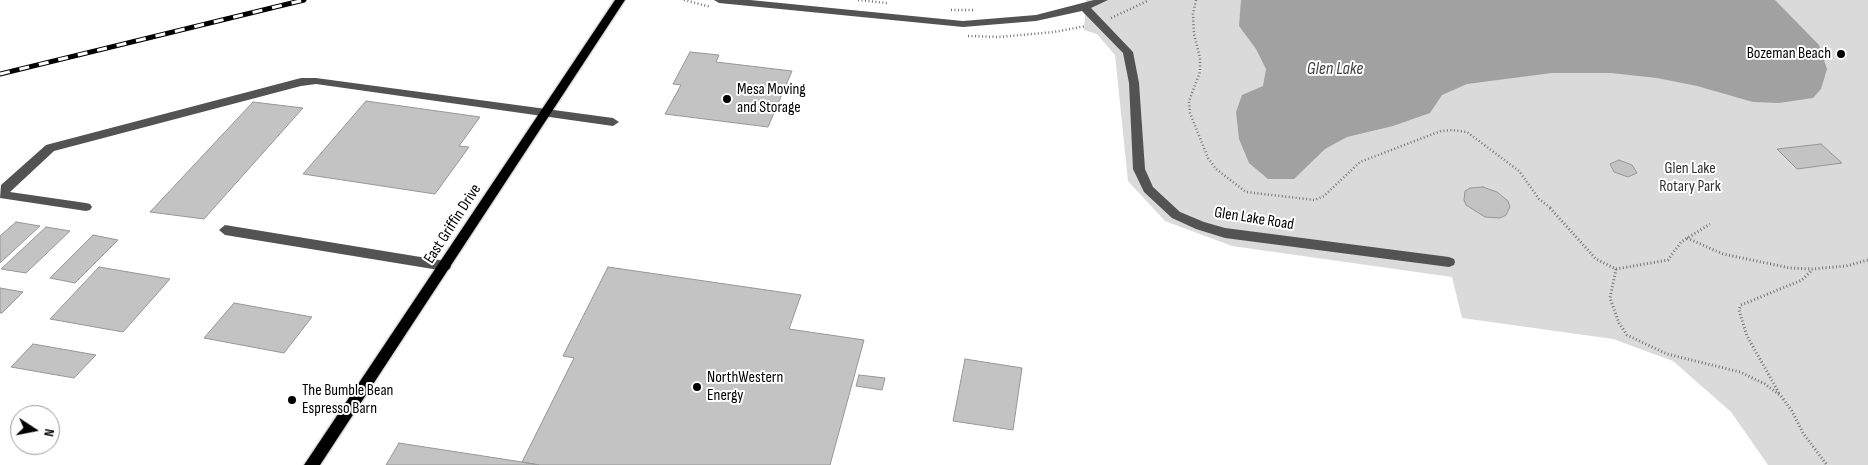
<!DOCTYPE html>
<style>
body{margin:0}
#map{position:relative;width:1868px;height:465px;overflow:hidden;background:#fff;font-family:"Sofia Sans Condensed",sans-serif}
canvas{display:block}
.north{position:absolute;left:10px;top:405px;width:50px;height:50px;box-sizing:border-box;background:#fff;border:1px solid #999;border-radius:50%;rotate:101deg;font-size:14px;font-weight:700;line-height:20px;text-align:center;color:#000}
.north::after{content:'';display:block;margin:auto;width:18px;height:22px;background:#000;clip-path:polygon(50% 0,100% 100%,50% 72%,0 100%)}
</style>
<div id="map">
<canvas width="1868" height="465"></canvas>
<div class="north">N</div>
</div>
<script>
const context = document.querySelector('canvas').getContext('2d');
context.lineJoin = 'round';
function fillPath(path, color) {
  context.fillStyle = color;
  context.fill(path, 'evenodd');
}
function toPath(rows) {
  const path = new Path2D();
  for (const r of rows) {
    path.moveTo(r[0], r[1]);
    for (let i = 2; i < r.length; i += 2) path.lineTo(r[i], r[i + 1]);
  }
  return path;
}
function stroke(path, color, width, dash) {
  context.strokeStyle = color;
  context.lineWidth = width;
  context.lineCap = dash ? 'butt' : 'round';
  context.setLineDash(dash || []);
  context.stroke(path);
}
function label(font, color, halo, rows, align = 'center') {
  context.font = font + ' "Sofia Sans Condensed",sans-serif';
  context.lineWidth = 4;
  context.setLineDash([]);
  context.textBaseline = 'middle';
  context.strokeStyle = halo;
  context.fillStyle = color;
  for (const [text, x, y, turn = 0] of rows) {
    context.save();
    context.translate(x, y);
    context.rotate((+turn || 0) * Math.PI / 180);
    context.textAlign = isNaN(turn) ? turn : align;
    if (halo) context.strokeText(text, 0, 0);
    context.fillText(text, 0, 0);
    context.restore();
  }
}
const green = toPath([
 [1086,0,1868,0,1868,465,1768,465,1731,412,1673,361,1613,339,1462,318,1452,277,1232,246,1165,221,1128,181,1115,55,1097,34,1084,30]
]);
const water = toPath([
 [1241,0,1775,0,1819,45,1827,69,1821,89,1813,98,1779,103,1753,102,1697,86,1657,78,1611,73,1552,73,1467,84,1442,95,1430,113,1393,126,1347,137,1325,149,1294,179,1268,179,1249,163,1239,139,1236,112,1242,95,1263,86,1266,69,1256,49,1239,26]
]);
const building = toPath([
 [690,52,719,55,716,62,792,71,768,127,665,114,681,85,673,84,690,52],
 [366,101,480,117,459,146,469,147,435,194,303,174,366,101],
 [253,102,303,108,204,219,150,212,253,102],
 [1821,144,1842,163,1797,169,1777,149,1821,144],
 [1619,160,1632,165,1637,173,1628,177,1614,172,1610,164,1619,160],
 [1483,187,1497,192,1508,201,1510,207,1506,215,1500,218,1485,217,1466,205,1464,200,1465,191,1470,188,1483,187],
 [16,222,40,226,0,263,0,236,16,222],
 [46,227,70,231,26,273,1,269,46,227],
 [93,235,118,240,75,283,50,278,93,235],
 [99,267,170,279,123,332,50,319,99,267],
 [608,267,801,295,789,329,864,340,830,465,539,465,522,462,574,358,563,356,608,267],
 [0,288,23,292,2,313,0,313,0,288],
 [234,303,312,317,284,353,204,338,234,303],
 [33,344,96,355,74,378,11,367,33,344],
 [965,359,1022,368,1013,430,953,421,965,359],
 [859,375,885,378,882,390,856,386,859,375],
 [399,443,522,462,539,465,386,465,399,443]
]);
const pathFar1 = toPath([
 [684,0,711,7],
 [858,0,887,3],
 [1196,0,1193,14,1194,34,1200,58,1200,72,1189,101,1190,113,1208,158,1216,169,1246,192,1315,200,1324,196,1360,162,1441,131,1452,130,1467,132,1519,171,1539,199,1552,209],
 [951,10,974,10],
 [1111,18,1149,0],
 [968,36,999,37,1054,32,1086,26]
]);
const path = toPath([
 [1550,208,1596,259,1616,269,1668,260,1681,242,1710,224],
 [1687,238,1723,254,1790,268,1812,269,1846,266,1868,260],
 [1616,269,1610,298,1619,323,1627,335,1667,354,1740,372,1765,384,1781,396,1792,411,1803,433,1827,465],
 [1779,393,1747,336,1739,310,1741,305,1802,280,1812,270]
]);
const minor = toPath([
 [714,0,750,0,963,21,1036,15,1094,0,1108,0,1091,8,1133,52,1139,83,1145,169,1153,187,1180,212,1204,222,1225,228,1449,257,1454,259,1455,262,1454,265,1449,267,1225,238,1196,229,1172,218,1144,192,1133,169,1129,83,1123,53,1082,11,1036,21,963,27,719,3,714,0],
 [301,78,316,78,613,118,619,122,613,126,316,84,301,86,54,151,10,192,86,203,90,204,92,207,90,210,86,211,0,198,1,185,46,145,301,78],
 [225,225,445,261,450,263,451,266,450,269,445,271,225,235,219,230,225,225]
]);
const major = toPath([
 [615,0,625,0,320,465,304,465,615,0]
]);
const rail = toPath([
 [0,74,304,0]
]);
const markers = [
 [1841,54,5,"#000"],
 [727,99,5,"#000"],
 [697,387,5,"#000"],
 [292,400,5,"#000"]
];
const poiNames = [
 ["Bozeman Beach",1831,54,"right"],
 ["Mesa Moving",737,90],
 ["and Storage",737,108],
 ["NorthWestern",707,378],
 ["Energy",707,396],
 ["The Bumble Bean",302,391],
 ["Espresso Barn",302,409]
];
const parkNames = [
 ["Glen Lake",1690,169],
 ["Rotary Park",1690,187]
];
const streetNames = [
 ["Glen Lake Road",1254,219,9],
 ["East Griffin Drive",453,224,-57]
];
const waterNames = [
 ["Glen Lake",1335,69]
];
fillPath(green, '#dadada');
fillPath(water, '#a1a1a1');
fillPath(building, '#c3c3c3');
stroke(building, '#979797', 1);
stroke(major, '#dbdbdb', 3);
stroke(pathFar1, '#757575', 2.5, [1, 2.5]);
stroke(path, '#757575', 3, [1, 2.5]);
fillPath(minor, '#535353');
fillPath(major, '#000');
stroke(rail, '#000', 5);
stroke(rail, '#fff', 3, [10]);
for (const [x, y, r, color] of markers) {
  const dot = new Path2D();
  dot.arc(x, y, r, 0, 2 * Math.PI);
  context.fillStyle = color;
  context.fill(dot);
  stroke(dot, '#fff', 2);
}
label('16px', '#000', '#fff', poiNames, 'left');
label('16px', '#313131', '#fff', parkNames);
label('16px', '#000', '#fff', streetNames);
label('italic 18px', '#424242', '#fff', waterNames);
</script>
